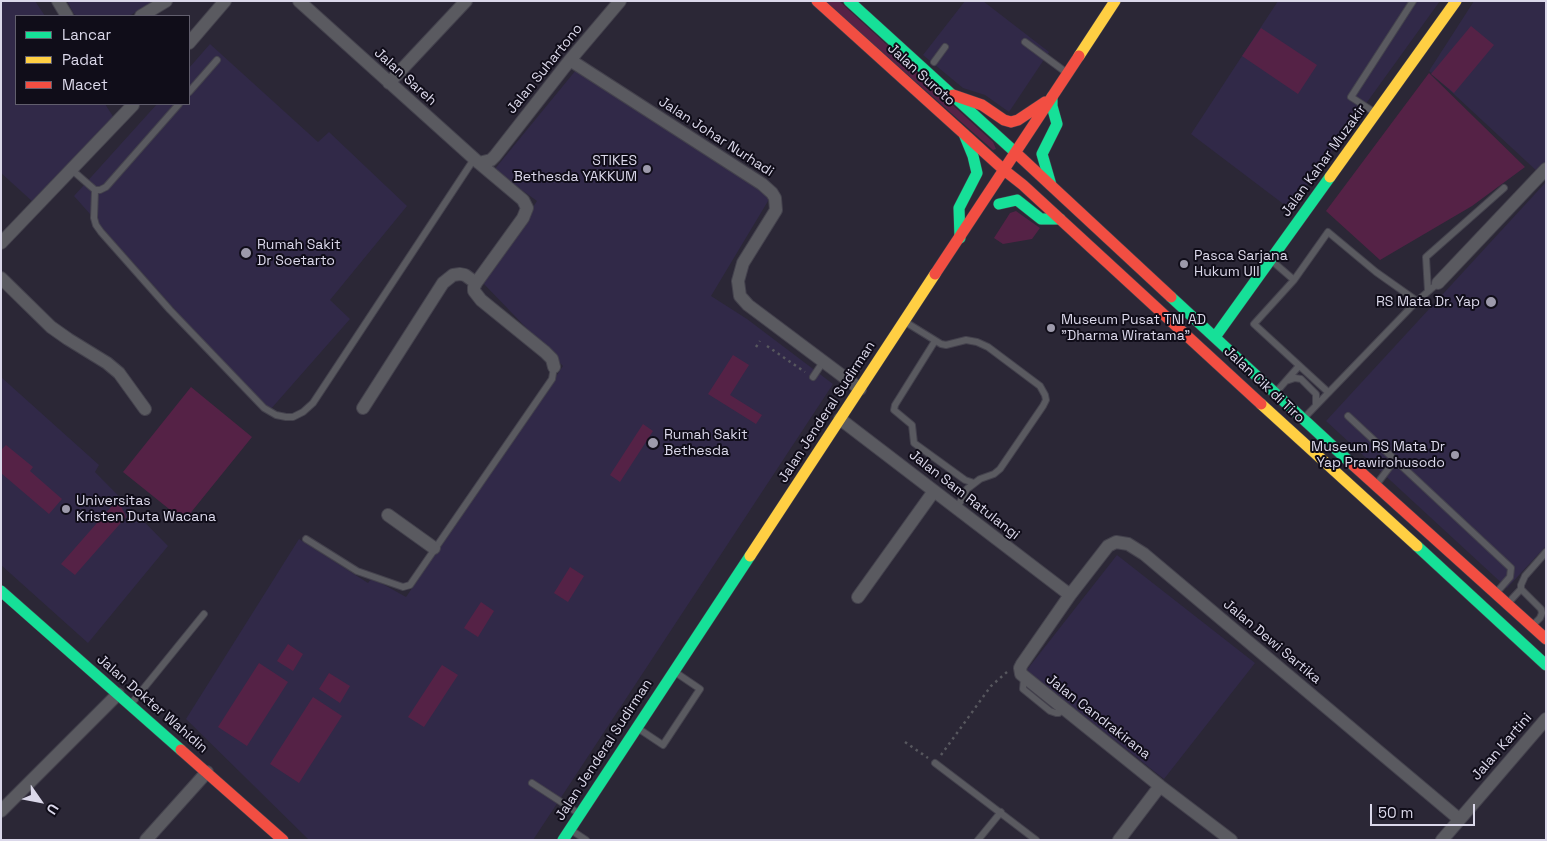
<!DOCTYPE html>
<style>
body{margin:0}
#map{position:relative;width:1547px;height:841px;overflow:hidden;background:#2b2736;font-family:"Space Grotesk",sans-serif}
canvas{display:block}
.frame{position:absolute;inset:0;border:2px solid #dbd8ea;pointer-events:none}
.legend{position:absolute;left:15px;top:15px;width:175px;height:90px;box-sizing:border-box;background:#100d19;border:1px solid #615e6d;margin:0;padding:6px 9px;list-style:none;font-size:15px;color:#dbd8ea}
.legend li{display:flex;align-items:center;gap:10px;height:25px}
.legend b{width:25px;border:1px solid #615e6d}
.north{position:absolute;left:15px;top:776px;width:50px;height:50px;-webkit-text-stroke:4px #100d19;paint-order:stroke;rotate:123deg;font-size:14px;font-weight:700;line-height:20px;text-align:center;color:#dbd8ea}
.north::after{content:'';display:block;margin:auto;width:18px;height:22px;background:#dbd8ea;clip-path:polygon(50% 0,100% 100%,50% 72%,0 100%)}
.scale{position:absolute;left:1370px;top:804px;width:105px;height:22px;box-sizing:border-box;border:2px solid #dbd8ea;border-top:0;padding-left:6px;font-size:15px;line-height:18px;white-space:nowrap;color:#dbd8ea;-webkit-text-stroke:4px #100d19;paint-order:stroke}
</style>
<div id="map">
<canvas width="1547" height="841"></canvas>
<div class="frame"></div>
<ul class="legend">
<li><b style="height:6px;background:#16e098"></b>Lancar</li>
<li><b style="height:6px;background:#ffcf43"></b>Padat</li>
<li><b style="height:6px;background:#f24e42"></b>Macet</li>
</ul>
<div class="north">U</div>
<div class="scale">50 m</div>
</div>
<script>
const context = document.querySelector('canvas').getContext('2d');
context.lineJoin = 'round';
function fillPath(path, color) {
  context.fillStyle = color;
  context.fill(path, 'evenodd');
}
function toPath(rows) {
  const path = new Path2D();
  for (const r of rows) {
    path.moveTo(r[0], r[1]);
    for (let i = 2; i < r.length; i += 2) path.lineTo(r[i], r[i + 1]);
  }
  return path;
}
function stroke(path, color, width, dash) {
  context.strokeStyle = color;
  context.lineWidth = width;
  context.lineCap = dash ? 'butt' : 'round';
  context.setLineDash(dash || []);
  context.stroke(path);
}
function label(font, color, halo, rows, align = 'center') {
  context.font = font + ' "Space Grotesk",sans-serif';
  context.lineWidth = 4;
  context.setLineDash([]);
  context.textBaseline = 'middle';
  context.strokeStyle = halo;
  context.fillStyle = color;
  for (const [text, x, y, turn = 0] of rows) {
    context.save();
    context.translate(x, y);
    context.rotate((+turn || 0) * Math.PI / 180);
    context.textAlign = isNaN(turn) ? turn : align;
    if (halo) context.strokeText(text, 0, 0);
    context.fillText(text, 0, 0);
    context.restore();
  }
}
const built = toPath([
 [3,1,35,1,45,16,16,16,16,104,105,104,116,121,33,202,1,173,1,3],
 [67,1,155,1,129,16,78,16,74,14],
 [965,1,983,1,1049,52,1009,112,985,95,963,88,923,55],
 [1278,1,1440,1,1290,209,1191,134],
 [1474,1,1546,1,1546,167,1540,174,1429,71],
 [210,44,318,142,329,132,407,206,330,300,350,319,270,410,226,367,74,196,157,104,189,104,189,68],
 [576,70,771,196,711,296,747,319,833,384,533,840,309,840,186,719,299,539,368,583,372,578,406,597,563,366,483,283,537,201,494,170],
 [1546,182,1546,546,1507,588,1326,421],
 [1,377,99,465,95,472,168,546,88,643,1,565],
 [1117,555,1255,663,1164,779,1026,671]
]);
const green = toPath([
 [824,1,839,1,993,142,996,149,993,150],
 [1471,26,1494,45,1454,93,1431,74],
 [1261,28,1317,65,1298,94,1242,56],
 [1429,73,1525,167,1472,206,1380,260,1326,211],
 [1016,211,1040,228,1032,239,1003,244,994,238,1010,213],
 [733,355,749,365,730,395,762,415,756,424,708,394],
 [191,387,252,437,184,521,123,472],
 [643,424,653,431,620,482,610,475],
 [6,445,33,467,30,471,62,499,49,514,1,473,1,450],
 [118,499,126,517,75,575,61,564],
 [570,567,584,576,568,602,554,593],
 [481,602,494,611,478,637,464,628],
 [288,644,303,654,293,671,277,661],
 [259,663,288,682,247,746,218,727],
 [442,665,458,675,424,727,408,717],
 [329,673,350,686,340,703,319,689],
 [313,697,342,716,299,783,270,764]
]);
const path = toPath([
 [767,346,805,372],
 [756,347,760,341],
 [905,742,928,758],
 [941,755,991,686,1007,672]
]);
const lane = toPath([
 [1025,42,1067,73],
 [934,62,945,47],
 [189,92,217,60],
 [1374,112,1351,97,1413,1],
 [72,170,95,190,100,190,106,187,179,104],
 [95,190,94,218,96,225,101,232,170,310,264,408,276,415,286,417,293,417,303,412,313,403,474,159],
 [1272,261,1294,280],
 [1428,291,1426,257,1504,188],
 [907,323,941,344,946,345,966,340,977,342,988,347,1040,386,1045,395,1046,400,1043,406,1000,469,994,474,980,479,967,489,957,508],
 [935,341,895,405,894,410,912,425,914,443,965,480,974,483],
 [813,377,823,362],
 [1286,381,1295,378,1301,379,1316,394,1316,404],
 [1277,391,1299,366],
 [1328,392,1254,324,1294,280,1328,232,1376,272,1417,301],
 [1348,416,1511,568,1510,577,1496,593],
 [1305,417,1417,301,1438,283],
 [1376,485,1395,460],
 [306,539,357,571,403,587,410,585,552,379,554,367],
 [1521,589,1541,609,1542,613,1540,618,1534,624],
 [1509,602,1521,589,1521,585,1525,576,1546,552],
 [1024,678,1023,689,1050,711,1056,713,1059,713,1064,708],
 [131,704,204,614],
 [639,729,663,745,700,689,675,672],
 [935,763,1036,840],
 [532,783,578,813],
 [571,830,586,840],
 [978,840,1001,812]
]);
const street = toPath([
 [58,1,67,16],
 [299,1,479,163,491,160,495,156,570,60,620,1],
 [141,16,166,1],
 [189,43,225,1],
 [570,60,762,184,772,193,775,198,776,210,743,263,738,281,740,296,748,305,860,389],
 [389,83,466,1],
 [479,163,523,200,527,208,523,218,476,283,474,287,474,291,481,300,545,352,552,359,554,367],
 [1,243,133,105],
 [1,278,51,327,68,339,107,363,119,373,145,409],
 [1438,283,1546,169],
 [363,408,443,283,453,275,460,274,465,275,476,283],
 [840,419,1070,595],
 [388,515,434,548],
 [858,597,934,491],
 [1,811,118,694],
 [146,840,207,772],
 [1119,840,1160,786],
 [1231,840,1160,786,1021,674,1020,668,1022,664,1070,595,1108,546,1116,542,1128,544,1144,554,1459,819],
 [1442,840,1546,719]
]);
const fast = toPath([
 [849,1,1016,153],
 [1051,185,1042,154,1057,124,1052,106,1052,97],
 [999,204,1017,200,1041,219,1060,219],
 [960,238,959,208,977,173,973,156,964,134],
 [1171,297,1353,465],
 [1215,337,1330,177],
 [1417,546,1546,665],
 [1,591,181,750],
 [563,840,750,556]
]);
const slow = toPath([
 [1079,56,1115,1],
 [1330,177,1456,1],
 [1261,404,1417,546],
 [750,556,935,274]
]);
const jam = toPath([
 [817,1,1004,170],
 [953,95,982,105,1004,120,1011,122,1018,120,1045,102],
 [1016,153,1171,297],
 [1004,170,1023,185,1261,404],
 [935,274,1079,56],
 [1353,465,1546,639],
 [181,750,283,840]
]);
const markers = [
 [647,169,5,"#9d9aab"],
 [246,253,6,"#9d9aab"],
 [1184,264,5,"#9d9aab"],
 [1491,302,6,"#9d9aab"],
 [1051,328,5,"#9d9aab"],
 [653,443,6,"#9d9aab"],
 [1455,455,5,"#9d9aab"],
 [66,509,5,"#9d9aab"]
];
const streetNames = [
 ["Jalan Suhartono",545,69,-51],
 ["Jalan Suroto",921,75,42],
 ["Jalan Sareh",405,77,42],
 ["Jalan Johar Nurhadi",716,137,33],
 ["Jalan Kahar Muzakir",1324,161,-54],
 ["Jalan Cik di Tiro",1264,385,43],
 ["Jalan Jenderal Sudirman",827,412,-57],
 ["Jalan Sam Ratulangi",964,495,38],
 ["Jalan Dewi Sartika",1272,642,40],
 ["Jalan Dokter Wahidin",152,704,41],
 ["Jalan Candrakirana",1098,717,38],
 ["Jalan Kartini",1502,747,-49],
 ["Jalan Jenderal Sudirman",604,750,-57]
];
const poiNames = [
 ["STIKES",637,161,"right"],
 ["Bethesda YAKKUM",637,177,"right"],
 ["Rumah Sakit",257,245],
 ["Dr Soetarto",257,261],
 ["Pasca Sarjana",1194,256],
 ["Hukum UII",1194,272],
 ["RS Mata Dr. Yap",1480,302,"right"],
 ["Museum Pusat TNI AD",1061,320],
 ["\"Dharma Wiratama\"",1061,336],
 ["Rumah Sakit",664,435],
 ["Bethesda",664,451],
 ["Museum RS Mata Dr",1445,447,"right"],
 ["Yap Prawirohusodo",1445,463,"right"],
 ["Universitas",76,501],
 ["Kristen Duta Wacana",76,517]
];
fillPath(built, '#312948');
fillPath(green, '#552246');
stroke(lane, '#44424d', 8);
stroke(street, '#44424d', 14);
stroke(fast, '#44424d', 12);
stroke(slow, '#44424d', 12);
stroke(jam, '#44424d', 12);
stroke(path, '#57575e', 2.5, [2.5, 4]);
stroke(lane, '#5a5a60', 6);
stroke(street, '#5a5a60', 12);
stroke(fast, '#16e098', 11);
stroke(slow, '#ffcf43', 11);
stroke(jam, '#f24e42', 11);
for (const [x, y, r, color] of markers) {
  const dot = new Path2D();
  dot.arc(x, y, r, 0, 2 * Math.PI);
  context.fillStyle = color;
  context.fill(dot);
  stroke(dot, '#100d19', 2);
}
label('14px', '#dbd8ea', '#100d19', streetNames);
label('14px', '#dbd8ea', '#100d19', poiNames, 'left');
</script>
